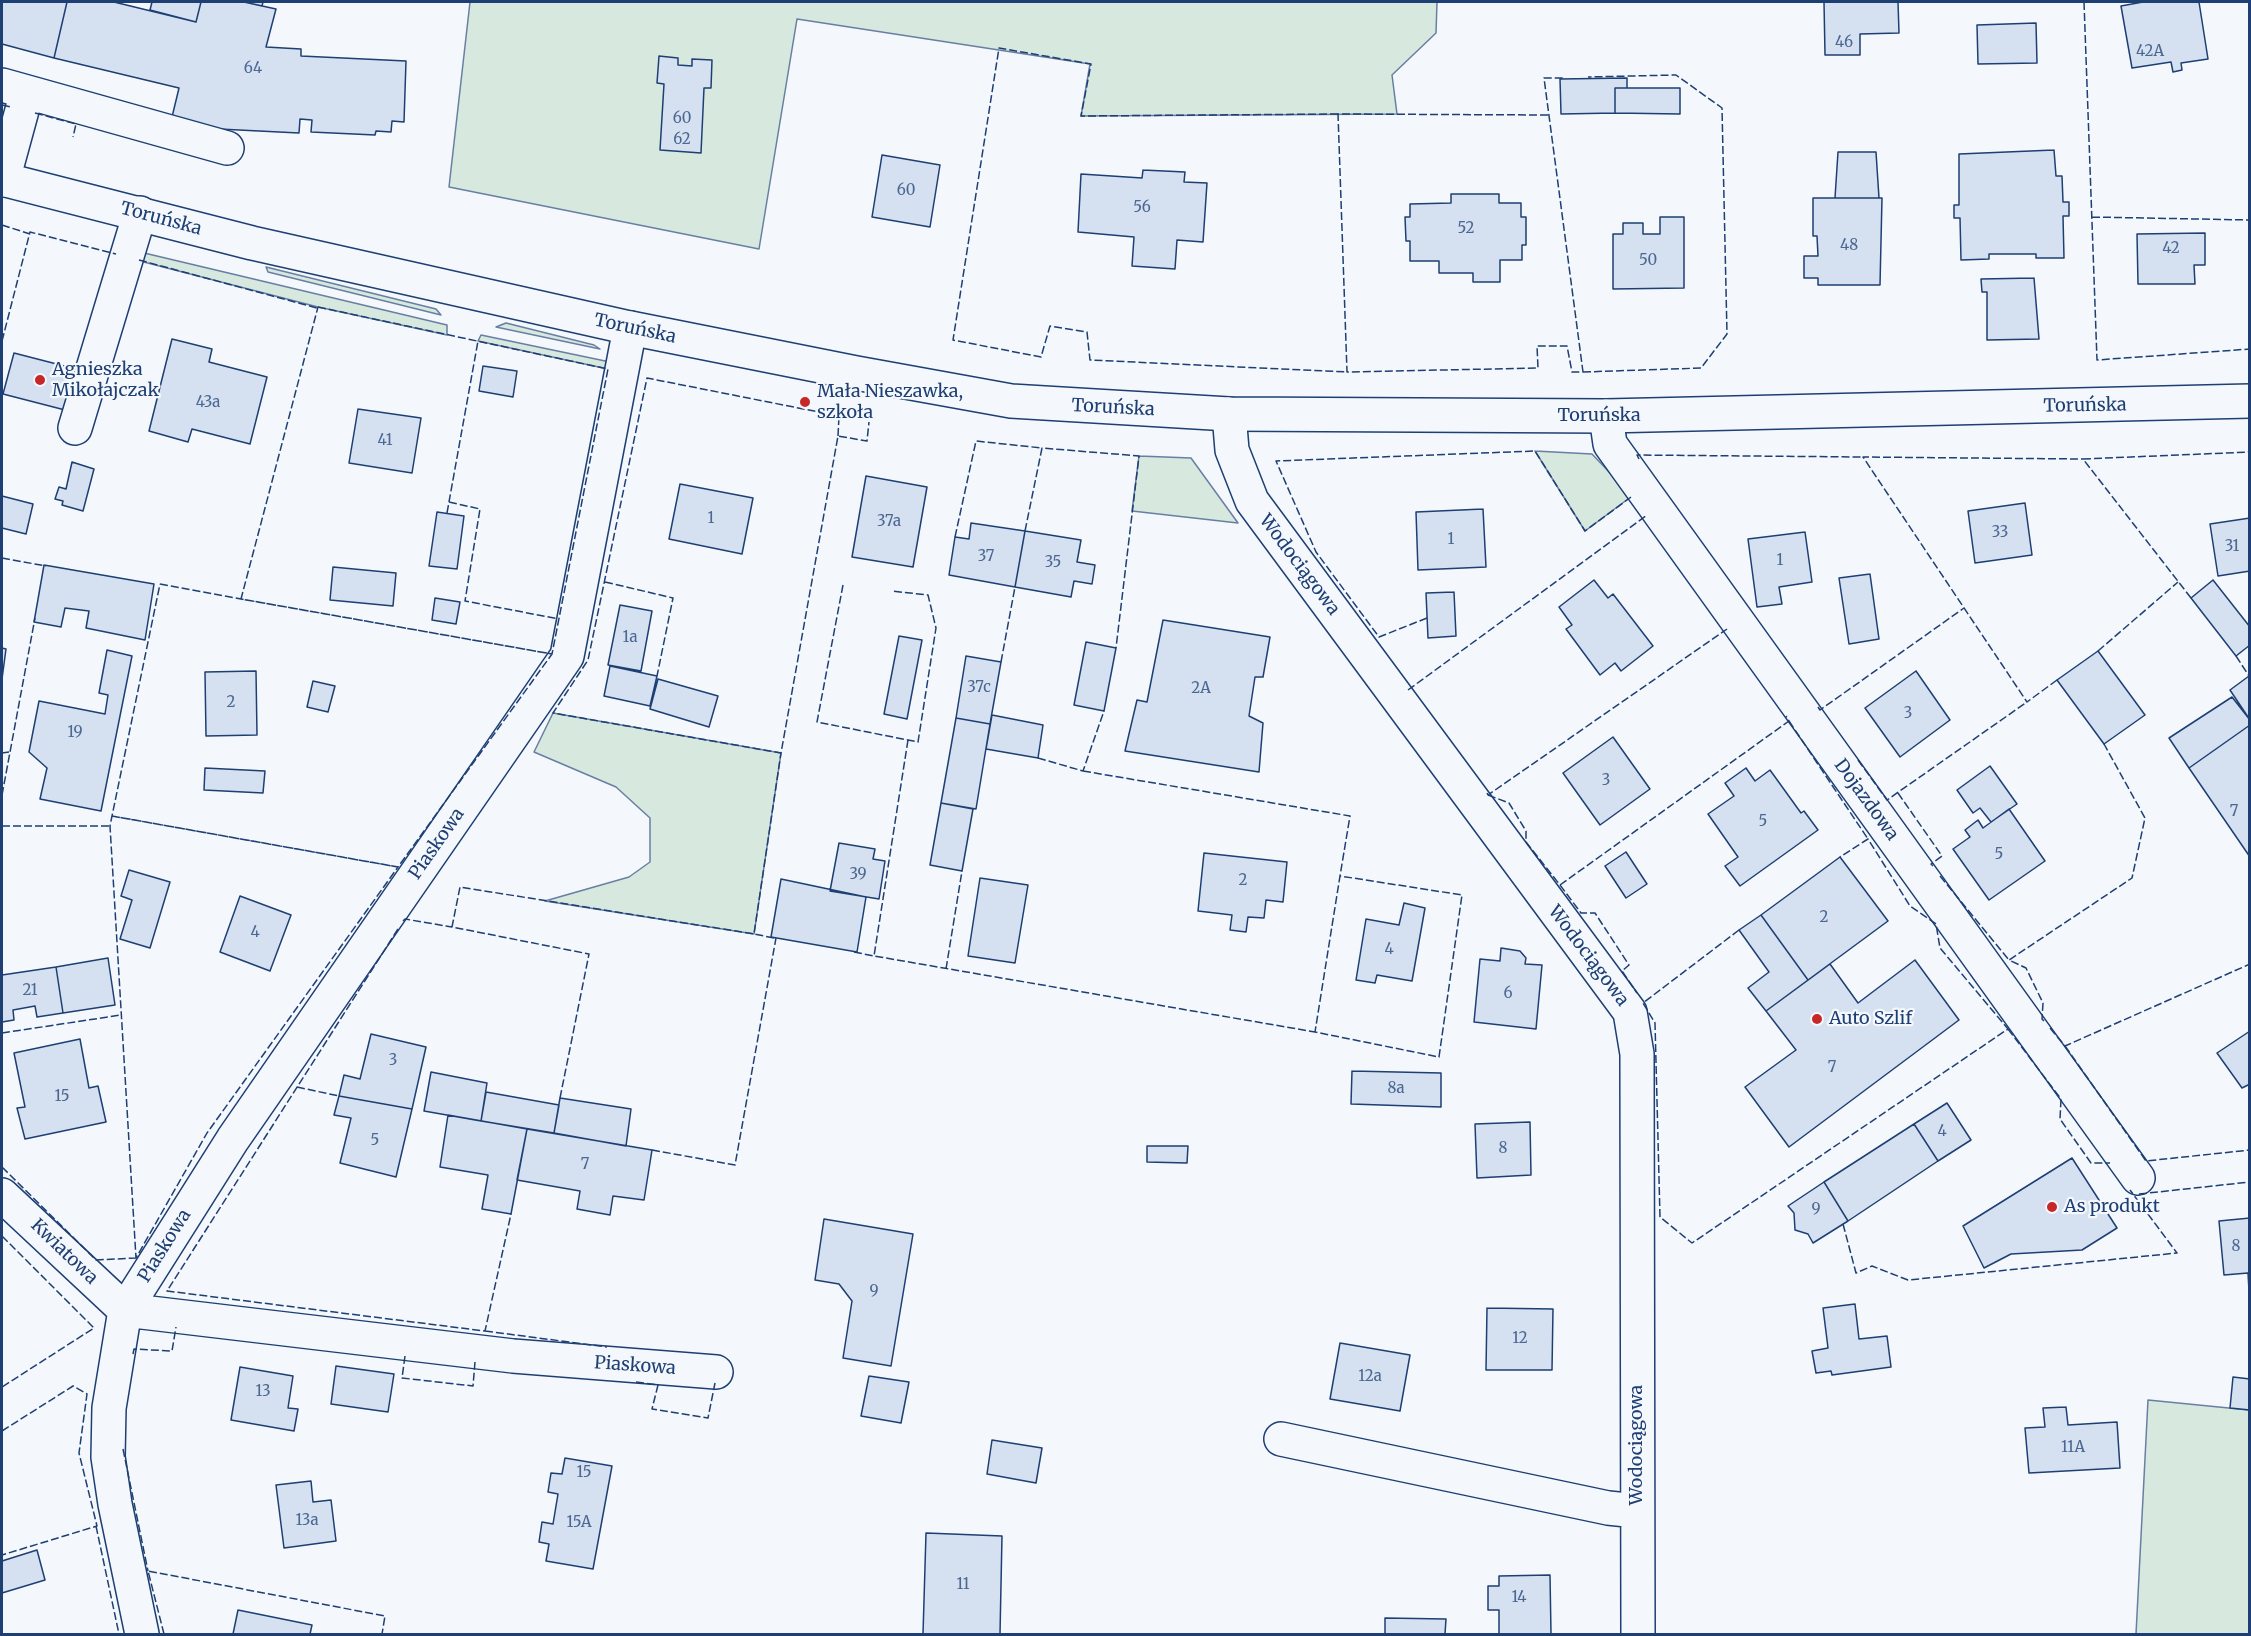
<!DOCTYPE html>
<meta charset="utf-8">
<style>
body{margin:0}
#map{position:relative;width:2251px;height:1636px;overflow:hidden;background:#f4f7fb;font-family:Merriweather,serif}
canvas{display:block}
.frame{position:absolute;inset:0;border:3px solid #1d3f73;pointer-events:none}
</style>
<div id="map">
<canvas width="2251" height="1636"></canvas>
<div class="frame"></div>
</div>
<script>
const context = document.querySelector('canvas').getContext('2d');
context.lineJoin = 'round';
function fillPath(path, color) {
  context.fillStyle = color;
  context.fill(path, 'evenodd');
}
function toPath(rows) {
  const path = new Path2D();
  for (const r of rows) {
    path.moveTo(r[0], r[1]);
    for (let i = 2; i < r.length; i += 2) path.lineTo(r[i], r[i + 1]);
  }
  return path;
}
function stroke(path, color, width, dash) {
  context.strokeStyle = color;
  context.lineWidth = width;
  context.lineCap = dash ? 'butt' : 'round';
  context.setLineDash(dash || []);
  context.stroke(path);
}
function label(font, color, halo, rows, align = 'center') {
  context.font = font + ' Merriweather,serif';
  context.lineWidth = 4.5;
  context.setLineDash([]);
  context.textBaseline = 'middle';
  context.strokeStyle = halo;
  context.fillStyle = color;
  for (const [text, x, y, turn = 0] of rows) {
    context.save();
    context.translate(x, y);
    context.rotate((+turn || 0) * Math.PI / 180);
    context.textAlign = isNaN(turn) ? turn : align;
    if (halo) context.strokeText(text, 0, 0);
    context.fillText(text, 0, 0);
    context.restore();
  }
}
const green = toPath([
 [470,2,1437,2,1436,33,1392,75,1397,114,1081,116,1090,64,797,19,759,249,449,187,470,2],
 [140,252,447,325,447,335,318,307,136,260,140,252],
 [266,267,436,309,441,315,268,272,266,267],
 [506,323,594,345,600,349,496,327,506,323],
 [481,335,610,362,608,369,478,341,481,335],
 [1535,451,1592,454,1632,496,1585,531,1535,451],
 [1139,456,1191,458,1238,523,1132,511,1139,456],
 [553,713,781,753,754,934,545,901,629,877,650,862,650,818,616,787,534,752,553,713],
 [2148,1400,2249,1410,2249,1634,2136,1634,2148,1400]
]);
const building = toPath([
 [2,2,67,2,54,58,2,44,2,2],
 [67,2,114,2,196,22,201,2,244,2,276,9,266,47,301,49,301,56,406,61,404,122,392,121,391,132,376,131,375,135,311,132,312,120,300,119,299,133,219,129,172,117,179,88,54,58,67,2],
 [152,2,201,2,196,22,150,10,152,2],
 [244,2,263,2,262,6,244,2],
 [1824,2,1898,2,1899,33,1860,34,1860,55,1825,55,1824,2],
 [2143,2,2199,2,2208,59,2181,63,2182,70,2173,72,2171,62,2132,68,2121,6,2143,2],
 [2036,23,2037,63,1978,64,1977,25,2036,23],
 [659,56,678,58,678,65,692,66,692,59,712,60,711,88,704,88,701,153,660,150,664,84,657,83,659,56],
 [1627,78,1627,88,1615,88,1615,113,1561,114,1560,79,1627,78],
 [1615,88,1680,88,1680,114,1615,113,1615,88],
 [2054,150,2056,176,2062,176,2063,202,2069,202,2069,216,2063,216,2064,258,2036,258,2036,254,1989,254,1989,259,1961,260,1960,218,1954,218,1954,205,1959,205,1959,154,2054,150],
 [1838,152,1876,152,1879,198,1835,198,1838,152],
 [882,155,940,165,930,227,872,217,882,155],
 [1143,170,1185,172,1184,182,1207,183,1203,242,1177,240,1175,269,1132,266,1134,237,1078,232,1081,174,1142,178,1143,170],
 [1451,194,1499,194,1499,203,1521,203,1521,217,1526,217,1526,245,1522,245,1522,260,1500,260,1500,282,1473,282,1473,273,1439,273,1439,261,1410,261,1410,241,1406,241,1405,217,1410,217,1410,204,1451,203,1451,194],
 [1813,198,1882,198,1880,285,1818,285,1818,278,1804,278,1804,256,1818,256,1817,236,1813,236,1813,198],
 [1660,217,1684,217,1684,288,1613,289,1613,234,1623,234,1623,223,1643,223,1643,234,1660,234,1660,217],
 [2205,233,2205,265,2194,265,2195,284,2138,284,2137,234,2205,233],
 [2034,278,2039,339,1987,340,1987,292,1982,292,1981,279,2034,278],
 [172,339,212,349,209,362,267,377,250,444,192,429,188,442,149,431,172,339],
 [14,353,76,369,65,410,3,394,14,353],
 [483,366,517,371,513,397,479,391,483,366],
 [358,409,421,418,412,473,349,463,358,409],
 [72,462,94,469,83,511,62,505,63,501,55,499,59,487,66,489,72,462],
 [866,476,927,487,913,567,852,557,866,476],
 [680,484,753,498,742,554,669,539,680,484],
 [2,496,33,504,26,534,2,528,2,496],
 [2025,503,2032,555,1975,563,1968,511,2025,503],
 [1483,509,1486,567,1418,570,1416,512,1483,509],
 [437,512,464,516,457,569,429,566,437,512],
 [2250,518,2250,571,2218,576,2210,524,2250,518],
 [971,523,1025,531,1015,587,949,575,955,537,969,539,971,523],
 [1025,531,1081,540,1077,562,1095,565,1092,584,1074,581,1071,597,1015,587,1025,531],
 [1805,532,1812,582,1779,587,1782,604,1757,607,1748,539,1805,532],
 [44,565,154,584,145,640,86,628,89,611,65,608,61,627,34,622,44,565],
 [333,567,396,573,393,606,330,600,333,567],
 [1870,574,1879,639,1849,644,1839,578,1870,574],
 [1594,580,1608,598,1613,594,1653,646,1621,671,1615,663,1600,675,1566,629,1572,625,1559,607,1594,580],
 [2213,580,2250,627,2250,645,2236,656,2191,598,2213,580],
 [1454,592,1456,636,1428,638,1426,593,1454,592],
 [435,598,460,602,456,624,432,620,435,598],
 [620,605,652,611,641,671,608,665,620,605],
 [1163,620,1270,637,1263,677,1255,677,1249,716,1263,723,1259,772,1125,751,1137,700,1147,702,1163,620],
 [899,636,922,640,907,719,884,714,899,636],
 [1086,642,1116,648,1104,711,1074,705,1086,642],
 [2,648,6,649,2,679,2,648],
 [107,650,132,656,101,811,40,799,47,768,29,752,39,701,105,714,108,695,99,693,107,650],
 [2098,651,2145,715,2104,744,2057,680,2098,651],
 [966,656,1001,662,990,724,956,718,966,656],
 [610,666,657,676,650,706,604,696,610,666],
 [256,671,257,735,206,736,205,672,256,671],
 [1916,671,1950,720,1900,757,1865,708,1916,671],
 [2249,676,2250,676,2250,720,2230,690,2249,676],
 [658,679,718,696,709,727,650,709,658,679],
 [313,681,335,686,328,712,307,707,313,681],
 [2232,697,2250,720,2250,725,2189,768,2169,738,2232,697],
 [992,715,1043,725,1038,758,986,749,992,715],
 [956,718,990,724,976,809,941,803,956,718],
 [2250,725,2250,857,2189,768,2250,725],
 [1613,737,1650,789,1600,825,1563,773,1613,737],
 [1990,766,2017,804,1991,822,1980,808,1973,813,1957,790,1990,766],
 [205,768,265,771,263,793,204,790,205,768],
 [1746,768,1755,781,1770,770,1801,813,1804,811,1818,830,1740,886,1725,866,1738,857,1708,814,1734,796,1725,783,1746,768],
 [941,803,973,809,962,871,930,865,941,803],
 [2009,809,2045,861,1989,900,1953,849,1970,837,1965,830,1978,820,1983,828,2009,809],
 [839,843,875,849,873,859,885,861,879,899,830,891,839,843],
 [1626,852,1647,884,1626,898,1605,866,1626,852],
 [1204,853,1287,862,1283,902,1266,900,1264,918,1248,917,1246,932,1230,930,1232,915,1198,911,1204,853],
 [1840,857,1888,921,1808,980,1761,915,1840,857],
 [129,870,170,882,150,948,120,939,132,900,121,896,129,870],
 [980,878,1028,885,1015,963,968,956,980,878],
 [781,879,866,897,857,952,771,937,781,879],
 [240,896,291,915,270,971,220,952,240,896],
 [1404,903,1425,908,1412,981,1377,975,1375,983,1356,980,1366,919,1399,925,1404,903],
 [1761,915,1808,980,1766,1011,1748,988,1769,972,1739,930,1761,915],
 [1501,948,1520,951,1526,958,1525,964,1542,965,1536,1029,1474,1022,1480,959,1500,961,1501,948],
 [108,958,115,1005,63,1013,56,967,108,958],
 [1915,960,1959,1020,1789,1147,1745,1087,1796,1050,1766,1011,1830,964,1858,1003,1915,960],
 [56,967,63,1013,37,1017,35,1006,13,1010,14,1020,2,1022,2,975,56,967],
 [2250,1031,2250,1084,2242,1088,2217,1053,2250,1031],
 [371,1034,426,1047,412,1109,339,1096,344,1075,360,1079,371,1034],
 [80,1039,89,1088,98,1086,106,1122,25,1139,17,1108,25,1107,14,1053,80,1039],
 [1352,1071,1441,1073,1441,1107,1351,1104,1352,1071],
 [431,1072,487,1083,481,1121,424,1111,431,1072],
 [486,1092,559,1105,554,1133,481,1121,486,1092],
 [339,1096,412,1109,396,1177,340,1163,351,1118,334,1115,339,1096],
 [560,1098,631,1109,626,1146,554,1133,560,1098],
 [1947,1103,1971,1140,1938,1161,1914,1124,1947,1103],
 [448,1115,527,1129,511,1214,482,1209,488,1175,440,1167,448,1115],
 [1530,1122,1531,1175,1477,1178,1475,1124,1530,1122],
 [1914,1124,1938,1161,1848,1221,1824,1182,1914,1124],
 [527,1129,652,1150,644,1200,613,1196,610,1215,577,1209,580,1191,517,1180,527,1129],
 [1147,1146,1188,1146,1187,1163,1147,1162,1147,1146],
 [2072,1158,2117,1228,2082,1250,2011,1254,1984,1268,1963,1226,2072,1158],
 [1824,1182,1848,1221,1813,1243,1808,1234,1795,1230,1794,1213,1788,1206,1824,1182],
 [2250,1218,2250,1291,2249,1291,2248,1273,2224,1275,2219,1221,2250,1218],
 [824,1219,913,1234,891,1366,843,1358,852,1301,839,1284,815,1280,824,1219],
 [1855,1304,1859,1339,1887,1336,1891,1367,1832,1375,1831,1371,1816,1373,1812,1351,1828,1348,1823,1308,1855,1304],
 [1487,1308,1553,1309,1552,1370,1486,1370,1487,1308],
 [1340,1343,1410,1355,1400,1411,1330,1399,1340,1343],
 [336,1366,394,1374,388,1412,331,1404,336,1366],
 [240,1367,293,1376,288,1408,298,1409,294,1431,231,1420,240,1367],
 [869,1376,909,1382,901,1423,861,1416,869,1376],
 [2233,1377,2250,1379,2250,1410,2230,1408,2233,1377],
 [2066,1407,2068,1425,2117,1422,2120,1468,2029,1473,2025,1428,2045,1427,2043,1408,2066,1407],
 [992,1440,1042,1448,1036,1483,987,1474,992,1440],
 [565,1458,612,1466,593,1569,546,1561,549,1544,539,1542,542,1522,553,1524,558,1494,548,1492,551,1473,562,1474,565,1458],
 [311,1481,313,1502,331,1500,336,1541,284,1548,276,1485,311,1481],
 [926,1533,1002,1536,1000,1634,923,1634,926,1533],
 [37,1550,45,1580,2,1593,2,1561,37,1550],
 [1550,1575,1551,1634,1499,1634,1499,1610,1488,1610,1488,1586,1499,1586,1499,1576,1550,1575],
 [238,1610,312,1625,310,1634,233,1634,238,1610],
 [1385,1618,1446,1619,1445,1634,1385,1634,1385,1618]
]);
const minor = toPath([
 [2,85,27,92,3,180],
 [27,92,227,148],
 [1229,414,1232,450,1252,501,1630,1012,1637,1054,1638,1634],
 [1606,416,1610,444,2138,1178],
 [75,428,140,213],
 [2,1195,125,1310],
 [125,1310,513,1356,716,1372],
 [1281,1439,1608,1508,1637,1511],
 [142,1634,115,1504,108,1457,109,1408,125,1310,233,1139,567,656,630,328]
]);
const major = toPath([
 [2,179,252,243,630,328,856,373,1011,401,1229,414,1606,416,2250,401]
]);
const fence = toPath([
 [2084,2,2097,360,2250,349],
 [2,105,11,107],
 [35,113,76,124,73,137],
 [1338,114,1081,116,1091,64,999,48,953,340,1041,357,1050,326,1087,332,1090,360,1347,372],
 [1548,115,1338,114,1347,372,1538,368,1537,346,1567,346,1572,372,1583,372,1544,78,1564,78],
 [2092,217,2250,220],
 [2,225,30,234],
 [139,260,317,308],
 [318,307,608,369,552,654,241,599,318,307],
 [2,341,30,232,116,254],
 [1583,372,1701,368,1727,334,1722,108,1676,75,1588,77],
 [838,436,839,416,647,378,588,660,553,713,781,753,838,436,867,441,869,422],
 [1639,459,1637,455,1863,457],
 [449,502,480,509,465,601,559,619],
 [447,513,478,341],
 [1025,531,1042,448,1139,456,1116,648],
 [955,537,976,441,1042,448],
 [2,558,46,566],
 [605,582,673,598,657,676],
 [160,584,241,599,552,654,398,867,112,816,160,584],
 [843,585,817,722,918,742,936,628,928,595,891,591],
 [2191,598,2083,459,2250,452],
 [1427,618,1379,637,1316,552,1276,461,1535,451,1585,531,1631,497],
 [2098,651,2178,582],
 [2236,656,2249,676],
 [1001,662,1015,587],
 [2057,680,2027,702,1863,457,2083,459],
 [1408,690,1647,515],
 [1818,707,1820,710,1964,608],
 [1789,721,1868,839],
 [908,740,874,956,1315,1032],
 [2,753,9,752],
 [1038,758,1083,771,1104,711],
 [1858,760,1887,800,2027,702],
 [1083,771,1350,816,1340,876,1315,1032,1439,1057,1462,895,1340,876],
 [1487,793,1488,795,1727,629],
 [1898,793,1942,856,1931,864,1933,866],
 [2,795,35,618],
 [1488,795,1509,803,1526,831,1526,842,1560,885,1789,721,1786,716],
 [112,816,398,867,207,1133,136,1258,110,826,112,816],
 [2,826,110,826,110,824],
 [1940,876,2009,960],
 [1560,885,1581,913,1595,913,1629,965,1622,971,1637,993],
 [403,921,405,919,452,927],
 [398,929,167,1291,485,1331,511,1214],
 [1739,930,1643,1003,1655,1023,1660,1217,1692,1243,2008,1029,1940,948,1936,924,1910,906,1868,839,1840,857],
 [774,938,754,934,781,753],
 [854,952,874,956],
 [946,969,962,871],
 [2044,1021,2042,1019,2043,1003,2026,968,2009,960,2132,878,2145,818,2104,744],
 [2050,1028,2065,1046,2250,964],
 [2008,1029,2061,1099,2060,1119,2091,1163,2110,1163],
 [2,1033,121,1015],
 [2065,1046,2146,1161,2250,1150],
 [297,1087,339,1096],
 [560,1098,589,954,452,927,460,887,754,934],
 [652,1150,735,1165,776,938],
 [2,1167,96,1260,136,1258],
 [2139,1194,2250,1182],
 [1843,1224,1856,1273,1872,1266,1908,1280,2177,1253,2130,1190],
 [2,1236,94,1328,2,1387],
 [485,1331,607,1347],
 [133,1354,134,1349,172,1351,176,1327],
 [405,1356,402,1378,473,1386,475,1362],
 [636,1382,658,1385,652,1409,708,1418,715,1383],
 [2,1431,73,1386,87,1394,79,1453,97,1526,2,1555],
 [123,1449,148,1571],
 [96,1526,119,1634],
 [164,1634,148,1571,385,1616,382,1634]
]);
const markers = [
 [40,380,6,"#c62828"],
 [805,402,6,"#c62828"],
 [1817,1019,6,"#c62828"],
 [2052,1207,6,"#c62828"]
];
const numberNames = [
 ["46",1844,43],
 ["42A",2150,52],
 ["64",253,69],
 ["60",682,119],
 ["62",682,140],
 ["60",906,191],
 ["56",1142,208],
 ["52",1466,229],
 ["48",1849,246],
 ["42",2171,249],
 ["50",1648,261],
 ["43a",208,403],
 ["41",385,441],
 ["1",711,519],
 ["37a",889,522],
 ["33",2000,533],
 ["1",1451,540],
 ["31",2232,547],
 ["37",986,557],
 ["1",1780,561],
 ["35",1053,563],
 ["1a",630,638],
 ["37c",979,688],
 ["2A",1201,689],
 ["2",231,703],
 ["3",1908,714],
 ["19",75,733],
 ["3",1606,781],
 ["7",2234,812],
 ["5",1763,822],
 ["5",1999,855],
 ["39",858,875],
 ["2",1243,881],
 ["2",1824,918],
 ["4",255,933],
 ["4",1389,950],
 ["21",30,991],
 ["6",1508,994],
 ["3",393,1061],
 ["7",1832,1068],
 ["8a",1396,1089],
 ["15",62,1097],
 ["4",1942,1132],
 ["5",375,1141],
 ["8",1503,1149],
 ["7",585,1165],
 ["9",1816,1210],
 ["8",2236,1247],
 ["9",874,1292],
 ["12",1520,1339],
 ["12a",1370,1377],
 ["13",263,1392],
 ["11A",2073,1448],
 ["15",584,1473],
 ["13a",307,1521],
 ["15A",579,1523],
 ["11",963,1585],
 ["14",1519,1598]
];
const streetNames = [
 ["Toruńska",161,219,15],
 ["Toruńska",635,329,12],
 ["Toruńska",2085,406,-1],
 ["Toruńska",1113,408,3],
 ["Toruńska",1599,416],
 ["Wodociągowa",1299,565,53],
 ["Dojazdowa",1866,800,54],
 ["Piaskowa",437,844,-55],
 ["Wodociągowa",1588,956,53],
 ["Piaskowa",165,1246,-58],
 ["Kwiatowa",64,1252,44],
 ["Piaskowa",635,1366,4],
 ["Wodociągowa",1637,1445,-90]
];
const poiNames = [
 ["Agnieszka",52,370],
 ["Mikołajczak",52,391],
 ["Mała Nieszawka,",817,392],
 ["szkoła",817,413],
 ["Auto Szlif",1829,1019],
 ["As produkt",2064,1207]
];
fillPath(green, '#d7e8df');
stroke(green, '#687fa3', 1.5);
fillPath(building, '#d5e0f0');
stroke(building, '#1d3f73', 1.5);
stroke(minor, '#1d3f73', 36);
stroke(major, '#1d3f73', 36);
stroke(minor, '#f4f7fb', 33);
stroke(major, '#f4f7fb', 33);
stroke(fence, '#1d3f73', 1.5, [8, 3]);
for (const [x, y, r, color] of markers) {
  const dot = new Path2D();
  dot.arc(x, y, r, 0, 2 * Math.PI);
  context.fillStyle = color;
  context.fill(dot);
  stroke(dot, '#f4f7fb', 2);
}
label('15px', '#4b6792', null, numberNames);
label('18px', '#1d3f73', '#f4f7fb', streetNames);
label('18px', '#1d3f73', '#f4f7fb', poiNames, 'left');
</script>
